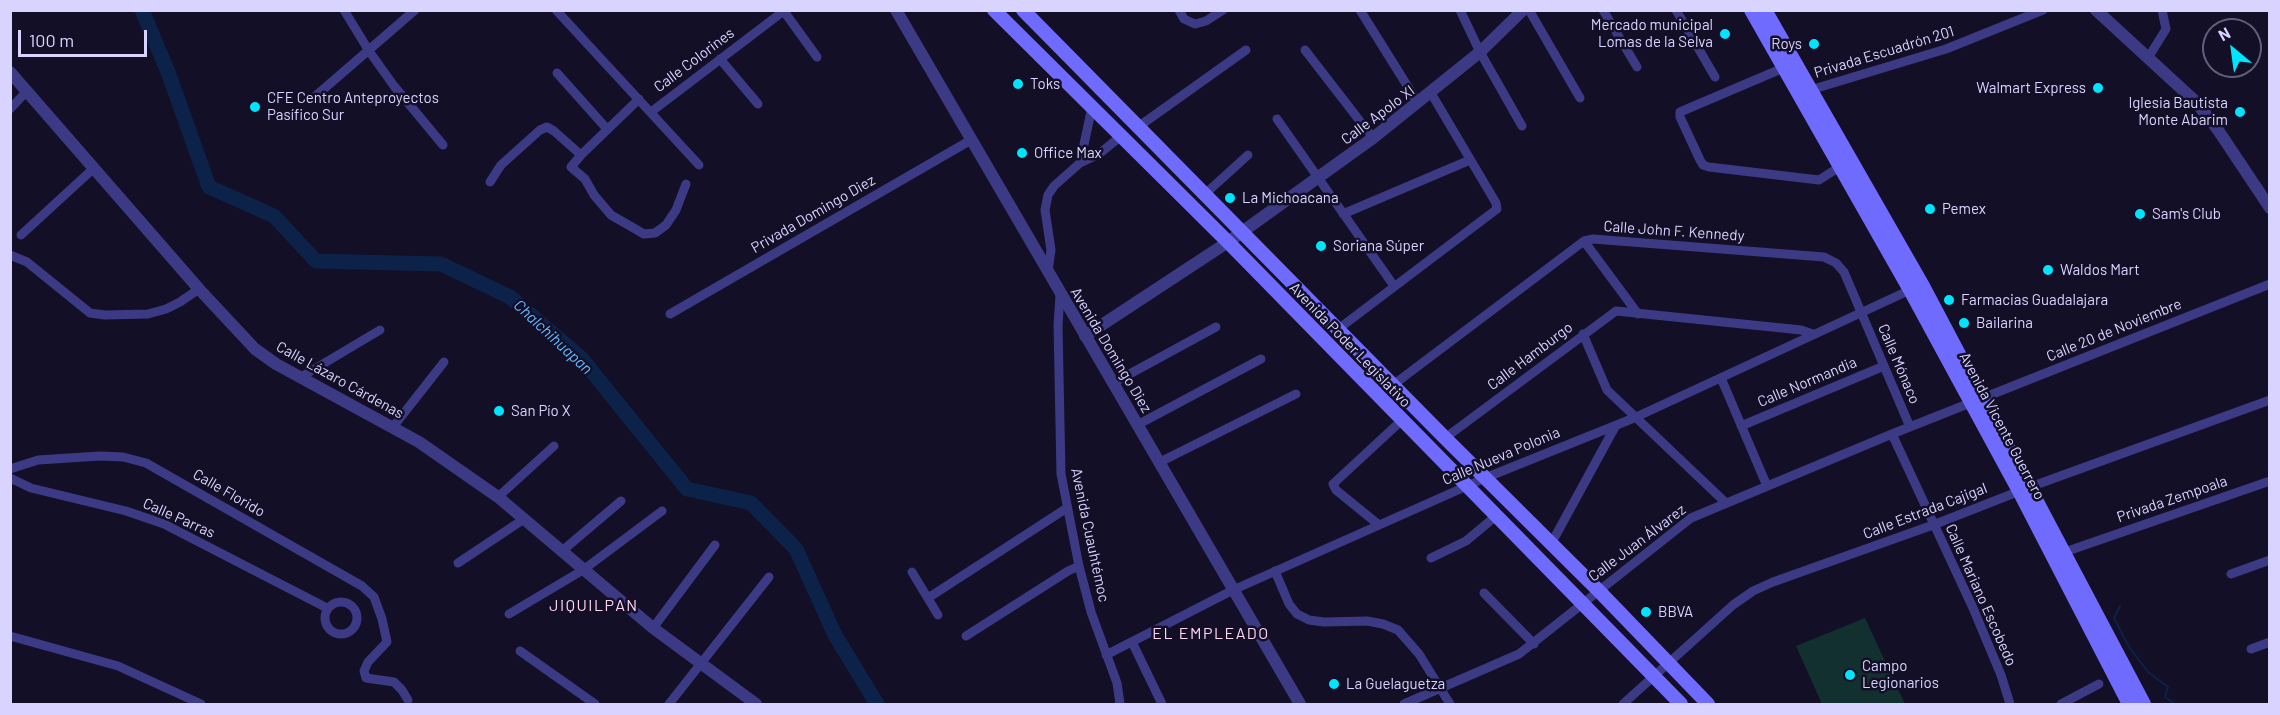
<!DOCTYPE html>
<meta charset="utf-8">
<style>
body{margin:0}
#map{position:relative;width:2280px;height:715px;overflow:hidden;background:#130f26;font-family:Barlow,sans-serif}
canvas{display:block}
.frame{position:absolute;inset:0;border:12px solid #d9d4ff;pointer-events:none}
.north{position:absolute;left:2202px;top:18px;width:60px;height:60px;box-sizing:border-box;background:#130f26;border:2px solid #625e7d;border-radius:50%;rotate:331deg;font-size:16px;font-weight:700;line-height:24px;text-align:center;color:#d9d4ff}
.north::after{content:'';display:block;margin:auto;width:21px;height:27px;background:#00e5ff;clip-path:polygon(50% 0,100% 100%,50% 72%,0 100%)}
.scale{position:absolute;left:18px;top:30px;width:129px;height:27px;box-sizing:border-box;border:3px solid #d9d4ff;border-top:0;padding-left:8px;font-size:18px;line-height:21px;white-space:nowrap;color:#d9d4ff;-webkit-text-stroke:4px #130f26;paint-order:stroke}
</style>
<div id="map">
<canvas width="2280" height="715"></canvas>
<div class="frame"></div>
<div class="north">N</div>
<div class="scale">100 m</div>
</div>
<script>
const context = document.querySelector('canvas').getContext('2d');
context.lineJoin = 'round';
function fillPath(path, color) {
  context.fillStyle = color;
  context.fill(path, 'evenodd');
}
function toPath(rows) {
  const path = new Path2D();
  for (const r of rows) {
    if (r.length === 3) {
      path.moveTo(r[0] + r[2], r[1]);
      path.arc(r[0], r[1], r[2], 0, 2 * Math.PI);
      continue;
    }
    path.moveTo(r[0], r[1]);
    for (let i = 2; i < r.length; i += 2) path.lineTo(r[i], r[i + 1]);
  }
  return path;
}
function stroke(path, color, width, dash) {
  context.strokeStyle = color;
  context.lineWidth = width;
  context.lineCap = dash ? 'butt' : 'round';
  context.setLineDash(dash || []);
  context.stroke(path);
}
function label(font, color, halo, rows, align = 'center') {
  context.font = font + ' Barlow,sans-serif';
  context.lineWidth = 5;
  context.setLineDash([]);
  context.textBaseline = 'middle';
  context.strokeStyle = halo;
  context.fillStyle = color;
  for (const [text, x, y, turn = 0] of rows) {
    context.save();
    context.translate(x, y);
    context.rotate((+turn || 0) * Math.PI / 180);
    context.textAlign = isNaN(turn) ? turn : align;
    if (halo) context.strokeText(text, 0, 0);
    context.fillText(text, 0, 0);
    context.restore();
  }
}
const green = toPath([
 [1865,618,1905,704,1822,704,1796,646]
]);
const stream = toPath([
 [2120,606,2114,618,2129,647,2148,672,2168,687,2165,697,2175,704]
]);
const river = toPath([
 [142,10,168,72,209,187,274,216,316,261,441,264,510,297,581,358,687,489,751,503,796,549,835,635,877,704]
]);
const minor = toPath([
 [344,10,369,51,394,86,443,145],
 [556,10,699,165],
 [783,10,817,57],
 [1179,10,1184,19,1195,24,1206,21,1223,10],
 [1360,10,1418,103],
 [1460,10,1480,52,1522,126],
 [1529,10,1580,98],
 [1603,10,1637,67],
 [1676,10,1715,77],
 [1305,50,1373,138],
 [2148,58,2166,29,2162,10],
 [720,59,758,104],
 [1788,66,1680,112,1680,117,1700,160,1703,165,1709,167,1819,180,1841,166],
 [557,73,607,129],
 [1807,91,1946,49,2043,10],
 [639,99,581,155,571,167,585,179,594,195,611,215,644,234,655,233,666,225,676,210,686,184],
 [311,100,415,10],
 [10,109,27,91],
 [651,112,785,10],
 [1277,119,1394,286],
 [1138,127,1246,50],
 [1080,163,1092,107],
 [490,182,501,165,540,130,547,127,554,131,581,155],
 [1205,194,1248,155],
 [1343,214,1470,160],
 [21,235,94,168],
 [1584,241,1638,314],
 [10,255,27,262,90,313,105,315,148,314,166,309,180,302,199,289],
 [1048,271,1051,250,1045,210,1048,195,1054,186,1080,163,1099,154,1121,136],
 [1060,295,1058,325,1061,474,1079,566,1091,612,1117,683,1120,704],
 [670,314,971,140],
 [1337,330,1497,209,1496,203,1431,93],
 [1583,334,1607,390,1726,503],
 [301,377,380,330],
 [1721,378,1767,486],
 [1113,383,1216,327],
 [1393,385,1584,241,1593,239,1824,257,1836,263,1844,272,1910,427],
 [1139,424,1261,359],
 [1741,426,1884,366],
 [393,427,444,362],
 [1892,434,1973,608,2001,675,2010,704],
 [1445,438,1616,311,1801,330,1813,334],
 [1160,462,1296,394],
 [10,469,38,460,100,456,123,457,146,463,362,586,374,597,382,619,387,642,368,662,364,671,366,678,394,682,402,690,408,700],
 [10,478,31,488,126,511,164,524,327,608],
 [498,497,554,446],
 [1379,525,1336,490,1333,484,1401,421],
 [1551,544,1616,425],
 [562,551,621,501],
 [2059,554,2270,481],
 [1431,558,1466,541,1496,516],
 [458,563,524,519],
 [1275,571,1289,604,1297,614,1309,620,1324,622,1367,621,1383,624,1398,630,1419,654,1450,704],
 [912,572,938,615],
 [2231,574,2270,560],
 [1484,593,1534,644],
 [928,598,1067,508],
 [341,618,16],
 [509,614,583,570,662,511],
 [653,628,715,545],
 [10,636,118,666,201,704],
 [966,636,1068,571,1079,566],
 [1132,642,1162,704],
 [2251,649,2270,642],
 [520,651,595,704],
 [1106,655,1233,590,1485,478,1634,418,1910,290],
 [669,704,769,577],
 [1404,704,1519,654,1691,518,1892,434,2270,284],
 [1623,704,1733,605,1753,591,1773,582,1933,525,2030,487,2270,400],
 [2061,704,2099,684]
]);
const tertiary = toPath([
 [896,10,1300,704],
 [2096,10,2196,102,2218,130,2270,208],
 [10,72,199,289,255,349,276,364,419,442,498,497,653,628,756,704],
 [1085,336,1228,242,1373,138,1480,52,1523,10]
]);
const secondary = toPath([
 [994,10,1228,242,1681,704],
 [1023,10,1445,438,1599,591,1708,704],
 [1751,10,1910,290,2019,491,2129,704],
 [1765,10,1923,286,2144,704]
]);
const markers = [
 [1725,34,6,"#00e5ff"],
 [1814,44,6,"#00e5ff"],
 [1018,84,6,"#00e5ff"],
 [2098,88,6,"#00e5ff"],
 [255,107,6,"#00e5ff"],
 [2240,112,6,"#00e5ff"],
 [1022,153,6,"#00e5ff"],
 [1230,198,6,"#00e5ff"],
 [1930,209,6,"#00e5ff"],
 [2140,214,6,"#00e5ff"],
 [1321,246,6,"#00e5ff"],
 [2048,270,6,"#00e5ff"],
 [1949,300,6,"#00e5ff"],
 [1964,323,6,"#00e5ff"],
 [499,411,6,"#00e5ff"],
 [1646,612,6,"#00e5ff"],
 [1850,675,6,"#00e5ff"],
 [1334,684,6,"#00e5ff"]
];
const poiNames = [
 ["Mercado municipal",1713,25,"right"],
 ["Lomas de la Selva",1713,42,"right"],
 ["Roys",1802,44,"right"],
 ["Toks",1030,84],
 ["Walmart Express",2086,88,"right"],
 ["CFE Centro Anteproyectos",267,98],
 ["Pasífico Sur",267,115],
 ["Iglesia Bautista",2228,103,"right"],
 ["Monte Abarim",2228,120,"right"],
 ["Office Max",1034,153],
 ["La Michoacana",1242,198],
 ["Pemex",1942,209],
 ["Sam's Club",2152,214],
 ["Soriana Súper",1333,246],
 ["Waldos Mart",2060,270],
 ["Farmacias Guadalajara",1961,300],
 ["Bailarina",1976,323],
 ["San Pío X",511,411],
 ["BBVA",1658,612],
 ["Campo",1862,666],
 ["Legionarios",1862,683],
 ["La Guelaguetza",1346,684]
];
const streetNames = [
 ["Privada Escuadrón 201",1884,52,-17],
 ["Calle Colorines",694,60,-37],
 ["Calle Apolo XI",1378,115,-37],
 ["Privada Domingo Diez",813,214,-30],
 ["Calle John F. Kennedy",1674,231,4],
 ["Calle 20 de Noviembre",2114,330,-22],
 ["Avenida Poder Legislativo",1350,345,46],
 ["Avenida Domingo Diez",1111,350,59],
 ["Calle Hamburgo",1530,356,-37],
 ["Calle Mónaco",1899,364,67],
 ["Calle Lázaro Cárdenas",340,380,29],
 ["Calle Normandia",1807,382,-23],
 ["Avenida Vicente Guerrero",2002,426,62],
 ["Calle Nueva Polonia",1501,456,-23],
 ["Calle Florido",229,493,30],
 ["Privada Zempoala",2172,499,-19],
 ["Calle Estrada Cajigal",1925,511,-21],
 ["Calle Parras",179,518,24],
 ["Avenida Cuauhtémoc",1090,535,78],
 ["Calle Juan Álvarez",1637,543,-37],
 ["Calle Mariano Escobedo",1981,595,66]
];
const waterNames = [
 ["Chalchihuapan",553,337,43]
];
const neighbourhoodNames = [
 ["JIQUILPAN",594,606],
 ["EL EMPLEADO",1211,634]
];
fillPath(green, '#12302f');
stroke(stream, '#0c2248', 2);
stroke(river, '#0c2248', 15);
stroke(minor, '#3d3a85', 9);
stroke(tertiary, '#3d3a85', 12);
stroke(secondary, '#6f6bff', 14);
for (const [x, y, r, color] of markers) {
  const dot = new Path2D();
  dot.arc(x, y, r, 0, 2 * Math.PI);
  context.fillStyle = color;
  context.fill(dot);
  stroke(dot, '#130f26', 2);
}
label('15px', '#d9d4ff', '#130f26', poiNames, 'left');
label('15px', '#d9d4ff', '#130f26', streetNames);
label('italic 16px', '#62b6ff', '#130f26', waterNames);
context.letterSpacing = '1.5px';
label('16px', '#ffd6f0', '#130f26', neighbourhoodNames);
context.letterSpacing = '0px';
</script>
